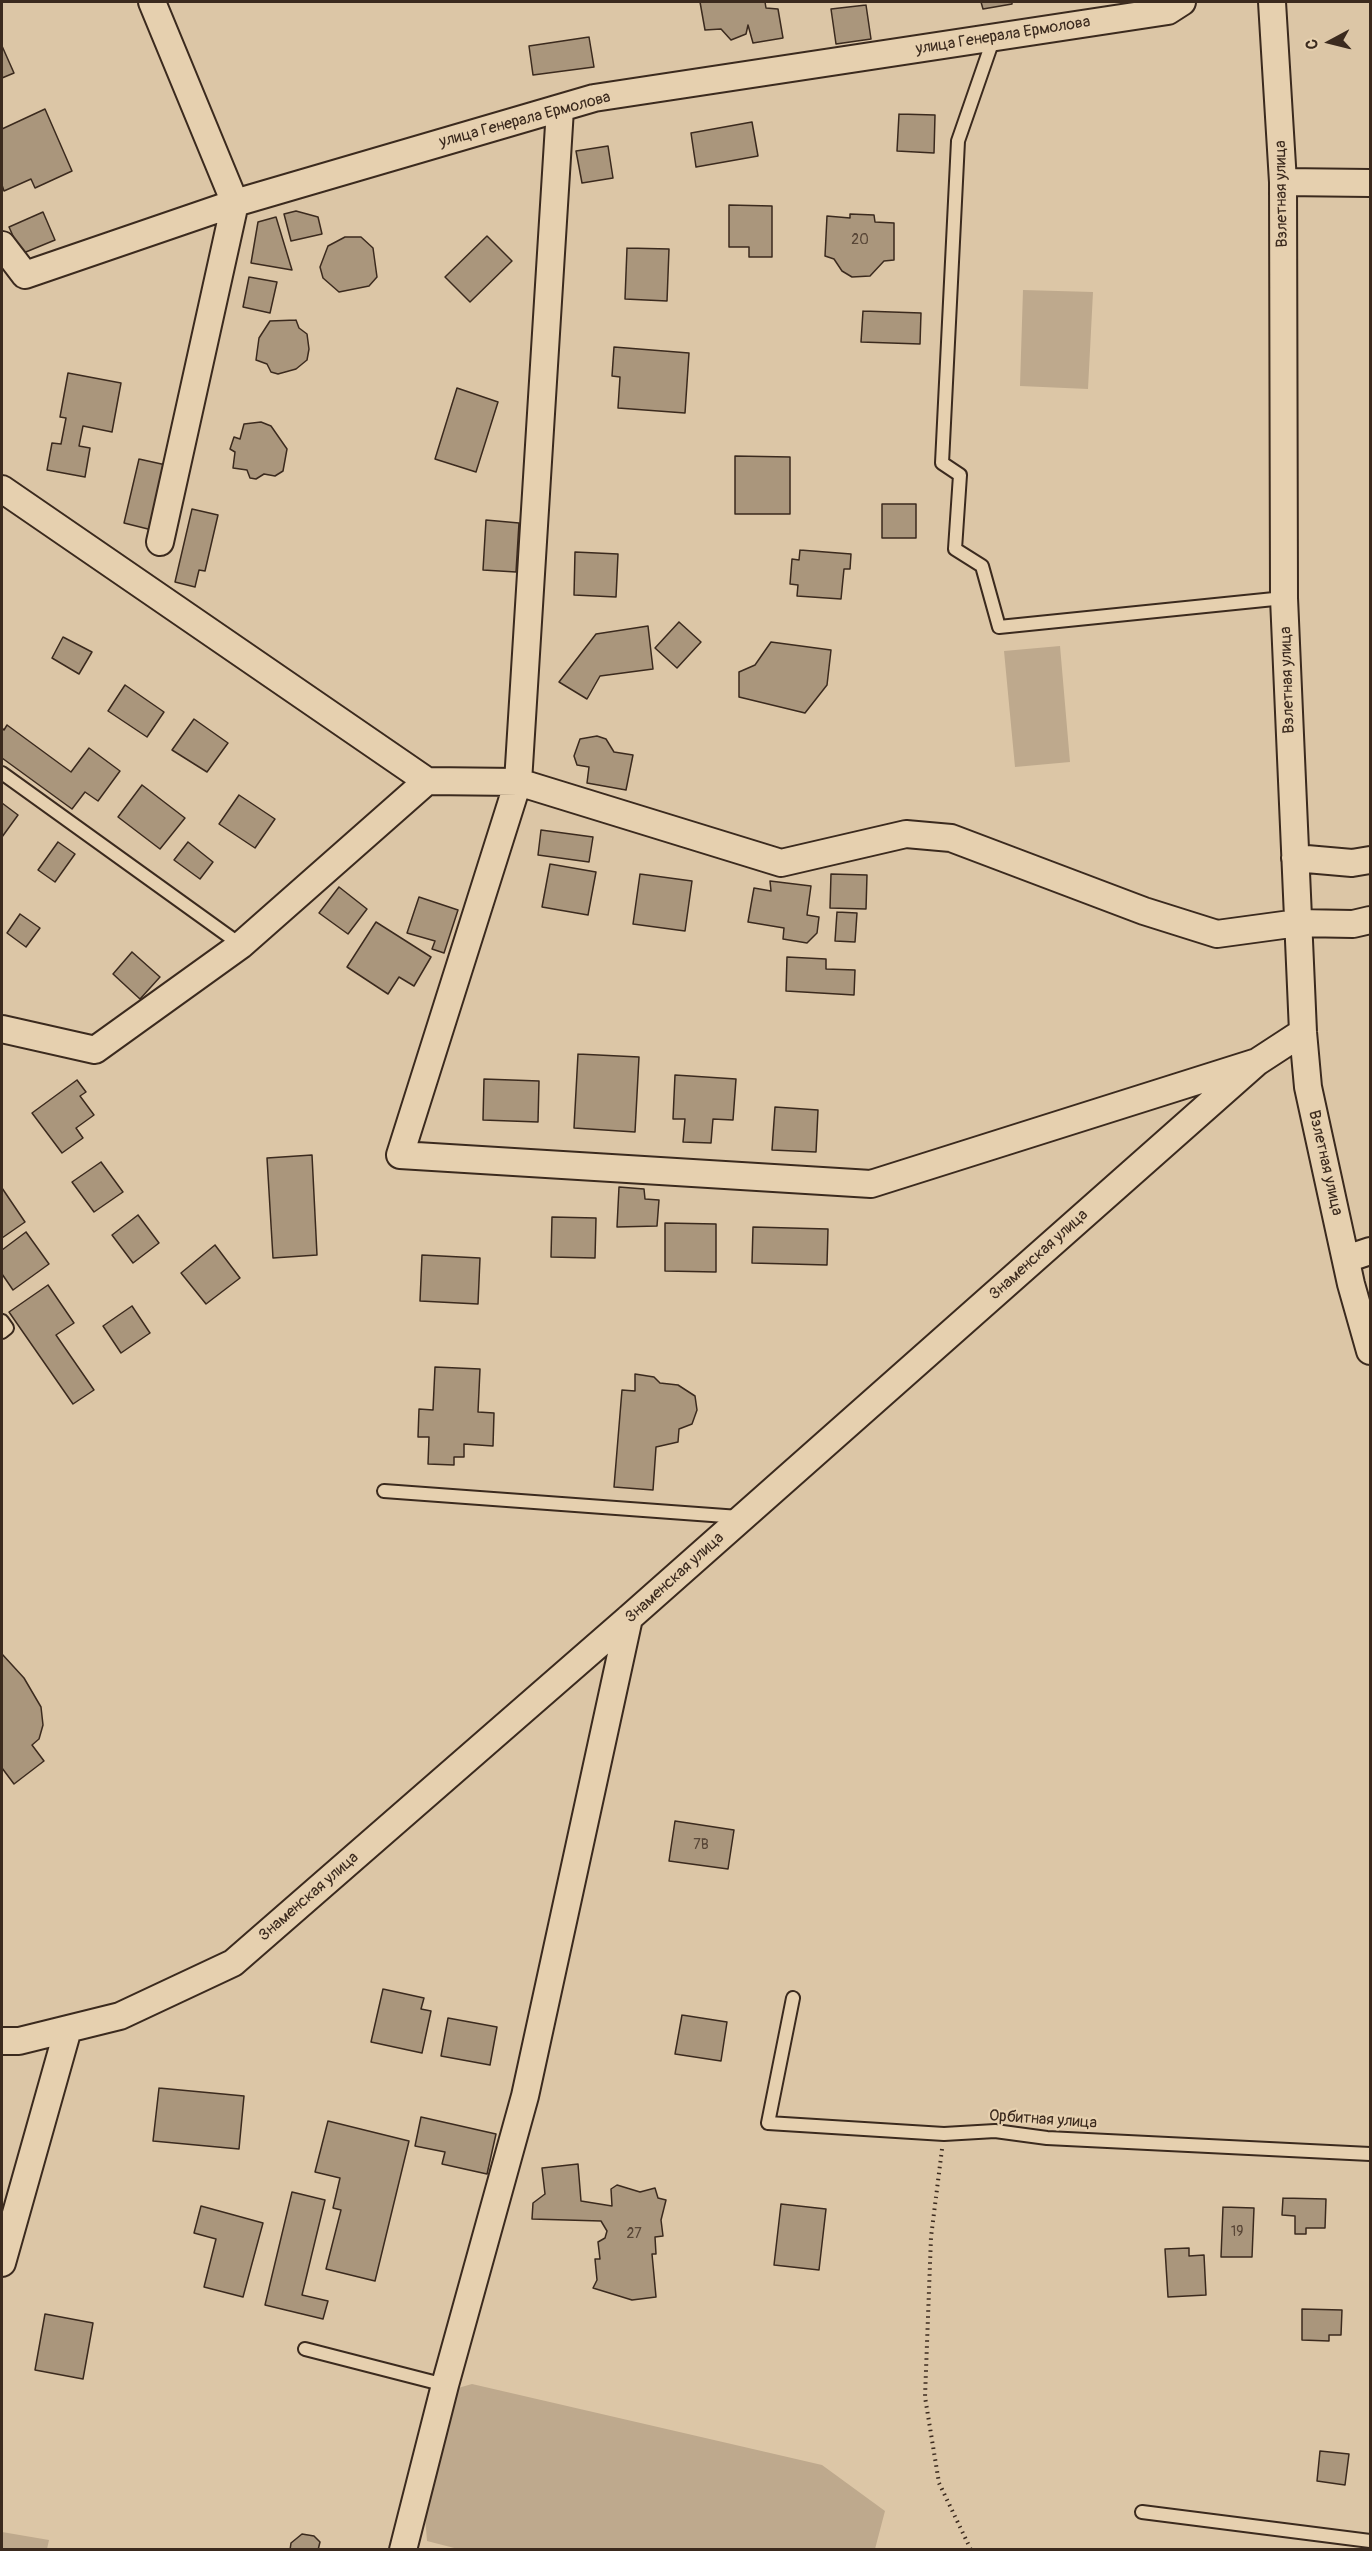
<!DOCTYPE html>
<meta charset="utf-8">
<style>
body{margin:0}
#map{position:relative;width:1372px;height:2551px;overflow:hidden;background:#dcc6a6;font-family:Pangolin,sans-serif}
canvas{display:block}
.frame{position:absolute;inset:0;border:3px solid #3b2a1e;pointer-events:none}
.north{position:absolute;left:1300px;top:12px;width:60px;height:60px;-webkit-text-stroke:4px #e6d0af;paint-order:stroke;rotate:263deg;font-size:16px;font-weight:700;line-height:24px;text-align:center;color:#3b2a1e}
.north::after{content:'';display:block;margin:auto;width:21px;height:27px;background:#3b2a1e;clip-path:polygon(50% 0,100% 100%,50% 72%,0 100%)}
</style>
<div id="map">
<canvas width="1372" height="2551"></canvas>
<div class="frame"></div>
<div class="north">С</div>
</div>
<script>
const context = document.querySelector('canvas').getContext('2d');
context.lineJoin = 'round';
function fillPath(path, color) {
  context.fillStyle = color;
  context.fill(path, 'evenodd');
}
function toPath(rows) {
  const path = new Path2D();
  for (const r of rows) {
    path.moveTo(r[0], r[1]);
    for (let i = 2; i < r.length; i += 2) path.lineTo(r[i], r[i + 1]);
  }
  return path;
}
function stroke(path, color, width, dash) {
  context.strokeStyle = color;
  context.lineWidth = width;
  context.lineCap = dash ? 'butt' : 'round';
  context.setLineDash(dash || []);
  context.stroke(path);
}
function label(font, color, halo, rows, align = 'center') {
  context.font = font + ' Pangolin,sans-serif';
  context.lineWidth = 4.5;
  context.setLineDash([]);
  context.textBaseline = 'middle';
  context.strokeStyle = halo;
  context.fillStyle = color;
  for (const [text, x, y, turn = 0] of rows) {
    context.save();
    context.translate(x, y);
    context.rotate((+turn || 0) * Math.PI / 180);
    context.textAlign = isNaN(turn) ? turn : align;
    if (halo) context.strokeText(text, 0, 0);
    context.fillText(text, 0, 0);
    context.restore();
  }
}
const green = toPath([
 [1023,290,1093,292,1088,389,1020,386],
 [1060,646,1070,762,1015,767,1004,651],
 [472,2384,822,2465,885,2511,875,2549,462,2550,427,2541,424,2503,458,2388],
 [2,2532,49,2540,47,2549,2,2549]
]);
const building = toPath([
 [700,2,765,2,766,8,778,9,783,38,753,43,748,25,746,34,731,40,721,29,705,30,700,2],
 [981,2,1012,2,1012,4,983,9,981,2],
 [866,5,871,39,836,44,831,9,866,5],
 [589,37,594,67,533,75,529,46,589,37],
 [2,46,14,73,2,78,2,46],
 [45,109,72,171,35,188,31,179,4,191,2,185,2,129,45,109],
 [899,114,935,115,934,153,897,151,899,114],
 [752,122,758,156,696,167,691,133,752,122],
 [608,146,613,178,582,183,576,151,608,146],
 [729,205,772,206,772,257,749,257,749,247,729,247,729,205],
 [296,211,318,217,322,234,291,241,284,214,296,211],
 [43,212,55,240,21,254,9,227,43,212],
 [850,214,874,215,875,222,894,223,894,260,884,261,870,276,852,277,842,271,834,259,825,256,827,216,850,218,850,214],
 [276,217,292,270,251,263,258,222,276,217],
 [487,236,512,261,470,302,445,277,487,236],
 [345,237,361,237,373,248,377,277,369,286,339,292,323,278,320,267,328,246,345,237],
 [627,248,669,249,667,301,625,299,627,248],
 [249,277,277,282,270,313,243,307,249,277],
 [863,311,921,313,920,344,861,342,863,311],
 [296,320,299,328,307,334,309,349,307,360,296,369,278,374,271,372,267,364,256,360,259,338,270,321,296,320],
 [614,347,689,353,685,413,618,408,620,377,612,376,614,347],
 [68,373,121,383,112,432,83,426,79,446,90,448,85,477,47,470,52,443,61,444,66,418,60,417,68,373],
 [457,388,498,402,476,472,435,459,457,388],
 [261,422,271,426,287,449,283,471,275,476,264,474,256,479,250,478,247,470,233,468,235,452,230,449,234,437,240,439,244,424,261,422],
 [735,456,790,457,790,514,735,514,735,456],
 [139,459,166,465,152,530,124,523,139,459],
 [882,504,916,504,916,538,882,538,882,504],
 [192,509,218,515,205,571,199,570,195,587,175,582,192,509],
 [486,520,519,523,516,572,483,570,486,520],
 [800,550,851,554,850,569,844,569,841,599,797,596,798,585,790,584,792,559,799,560,800,550],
 [575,552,618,554,616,597,574,595,575,552],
 [679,622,701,642,677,668,655,648,679,622],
 [648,626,653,669,600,676,587,699,559,682,596,634,648,626],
 [63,637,92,652,79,674,52,658,63,637],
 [771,642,831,650,827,685,805,713,739,697,739,672,755,665,771,642],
 [125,685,164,712,147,737,108,711,125,685],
 [194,719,228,743,207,772,172,750,194,719],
 [7,725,71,772,89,748,120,771,98,801,85,792,72,809,2,758,2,728,4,730,7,725],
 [597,736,606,739,614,752,633,755,626,790,587,783,589,767,577,765,574,756,580,739,597,736],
 [142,785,185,818,160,849,118,817,142,785],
 [239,795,275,819,255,848,219,824,239,795],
 [2,803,18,815,2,837,2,803],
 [541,830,593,837,589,862,538,855,541,830],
 [58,842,75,854,55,882,38,870,58,842],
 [188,842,213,862,200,879,174,860,188,842],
 [550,864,596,872,588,915,542,907,550,864],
 [640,874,692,881,685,931,633,924,640,874],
 [831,874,867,875,866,909,830,908,831,874],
 [770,881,811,886,807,915,819,917,817,933,807,943,783,939,784,928,748,922,754,888,771,891,770,881],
 [339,887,367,909,348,934,319,913,339,887],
 [419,897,458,910,444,953,432,949,435,941,407,933,419,897],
 [837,912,857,913,855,942,835,941,837,912],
 [20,914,40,928,26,947,7,933,20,914],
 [376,922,431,957,414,986,399,977,388,994,347,967,376,922],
 [132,952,160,977,140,999,113,974,132,952],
 [787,957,826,959,826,969,855,970,854,995,786,991,787,957],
 [578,1054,639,1057,635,1132,574,1128,578,1054],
 [675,1075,736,1079,733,1120,713,1119,711,1143,683,1142,685,1119,673,1119,675,1075],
 [484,1079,539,1081,538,1122,483,1120,484,1079],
 [77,1080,86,1092,80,1096,94,1115,76,1128,83,1138,62,1153,32,1113,77,1080],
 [775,1107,818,1110,816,1152,772,1150,775,1107],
 [312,1155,317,1255,273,1258,267,1158,312,1155],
 [101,1162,123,1192,94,1212,72,1182,101,1162],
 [619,1187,644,1189,645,1199,659,1200,657,1226,617,1227,619,1187],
 [2,1188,25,1222,2,1238,2,1188],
 [138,1215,159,1243,133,1263,112,1235,138,1215],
 [552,1217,596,1218,595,1258,551,1257,552,1217],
 [665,1223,716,1224,716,1272,665,1271,665,1223],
 [753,1227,828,1229,827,1265,752,1263,753,1227],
 [26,1232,49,1264,13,1290,2,1274,2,1250,26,1232],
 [215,1245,240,1278,206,1304,181,1273,215,1245],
 [422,1255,480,1258,478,1304,420,1301,422,1255],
 [48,1285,74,1323,56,1335,94,1390,73,1404,9,1312,48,1285],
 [132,1306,150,1333,121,1353,103,1326,132,1306],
 [435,1367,480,1369,478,1412,494,1413,493,1446,464,1444,464,1457,454,1457,454,1465,428,1464,429,1437,418,1437,419,1409,433,1410,435,1367],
 [635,1374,654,1377,660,1383,678,1385,695,1396,697,1410,692,1424,679,1429,678,1442,656,1447,653,1490,614,1487,622,1390,635,1391,635,1374],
 [2,1654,24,1678,41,1707,43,1725,39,1739,32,1745,44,1761,14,1784,2,1768,2,1654],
 [675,1821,734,1830,728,1869,669,1861,675,1821],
 [383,1989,424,1998,421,2009,431,2011,422,2053,371,2042,383,1989],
 [682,2015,727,2022,721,2061,675,2054,682,2015],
 [448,2018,497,2027,490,2065,441,2056,448,2018],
 [159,2088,244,2096,239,2149,153,2141,159,2088],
 [421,2117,496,2134,487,2174,442,2164,445,2152,415,2146,421,2117],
 [328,2121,409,2141,375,2281,326,2269,341,2210,333,2208,340,2178,315,2172,328,2121],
 [578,2164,581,2201,612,2206,611,2189,617,2185,640,2192,655,2188,658,2198,666,2200,661,2220,663,2236,655,2237,656,2254,652,2254,656,2297,632,2300,593,2288,597,2280,595,2259,600,2259,598,2242,605,2238,607,2231,601,2221,532,2219,533,2203,545,2194,542,2168,578,2164],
 [292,2192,325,2200,302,2295,328,2301,323,2319,265,2305,292,2192],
 [1283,2198,1326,2199,1325,2228,1306,2228,1306,2234,1295,2234,1295,2216,1282,2215,1283,2198],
 [781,2204,826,2209,819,2270,774,2265,781,2204],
 [201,2206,263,2223,243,2297,204,2287,216,2239,194,2233,201,2206],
 [1223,2207,1254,2208,1252,2257,1221,2257,1223,2207],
 [1189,2248,1189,2256,1204,2255,1206,2295,1168,2297,1165,2249,1189,2248],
 [1302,2309,1342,2310,1341,2335,1329,2335,1329,2341,1302,2340,1302,2309],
 [45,2314,93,2323,83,2379,35,2370,45,2314],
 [1320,2451,1349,2454,1345,2485,1317,2481,1320,2451],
 [302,2534,314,2536,320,2542,318,2550,290,2550,291,2543,302,2534]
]);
const path = toPath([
 [942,2149,931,2237,925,2397,939,2483,971,2550]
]);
const service = toPath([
 [994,37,958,141,942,463,960,475,955,549,982,566,999,627,1284,598],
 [2,773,241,945],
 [2,1321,7,1328,2,1332],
 [384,1491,739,1517],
 [793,1998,768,2123,944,2134,995,2131,1047,2138,1370,2154],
 [305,2349,445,2385],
 [1142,2512,1370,2541]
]);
const minor = toPath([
 [152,2,235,203,160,542],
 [1272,2,1283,182,1284,598,1303,1032,1308,1087,1351,1284,1370,1351],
 [1283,182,1370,183],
 [2,245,25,275,235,203,594,98,1168,11,1182,2],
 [2,489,427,781],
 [1295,858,1352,863,1370,860],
 [2,1029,95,1050,241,945,427,781,518,782,560,109],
 [1257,1062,871,1184,400,1155,518,782,781,863,906,834,951,838,1144,911,1217,934,1298,923,1353,924,1370,920],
 [1346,1259,1370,1251],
 [2,2041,19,2041,120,2016,233,1963,629,1618,1257,1062,1303,1032],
 [2,2263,68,2029],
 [403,2550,445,2385,525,2096,629,1618]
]);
const numberNames = [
 ["20",860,240],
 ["7В",701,1845],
 ["19",1237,2232],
 ["27",634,2234]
];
const streetNames = [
 ["улица Генерала Ермолова",1003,36,-9],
 ["улица Генерала Ермолова",525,120,-15],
 ["Взлетная улица",1282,194,-91],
 ["Взлетная улица",1288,680,-92],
 ["Взлетная улица",1325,1163,77],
 ["Знаменская улица",1039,1255,-42],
 ["Знаменская улица",675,1578,-42],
 ["Знаменская улица",309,1897,-41],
 ["Орбитная улица",1043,2120,4]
];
fillPath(green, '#bea98d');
fillPath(building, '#aa967c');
stroke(building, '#3b2a1e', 1.5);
stroke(service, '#3b2a1e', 16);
stroke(minor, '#3b2a1e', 30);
stroke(path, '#3b2a1e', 4, [1.5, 4.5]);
stroke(service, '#e6d0af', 12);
stroke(minor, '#e6d0af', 26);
label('14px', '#574536', null, numberNames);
label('16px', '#3b2a1e', '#e6d0af', streetNames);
</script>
